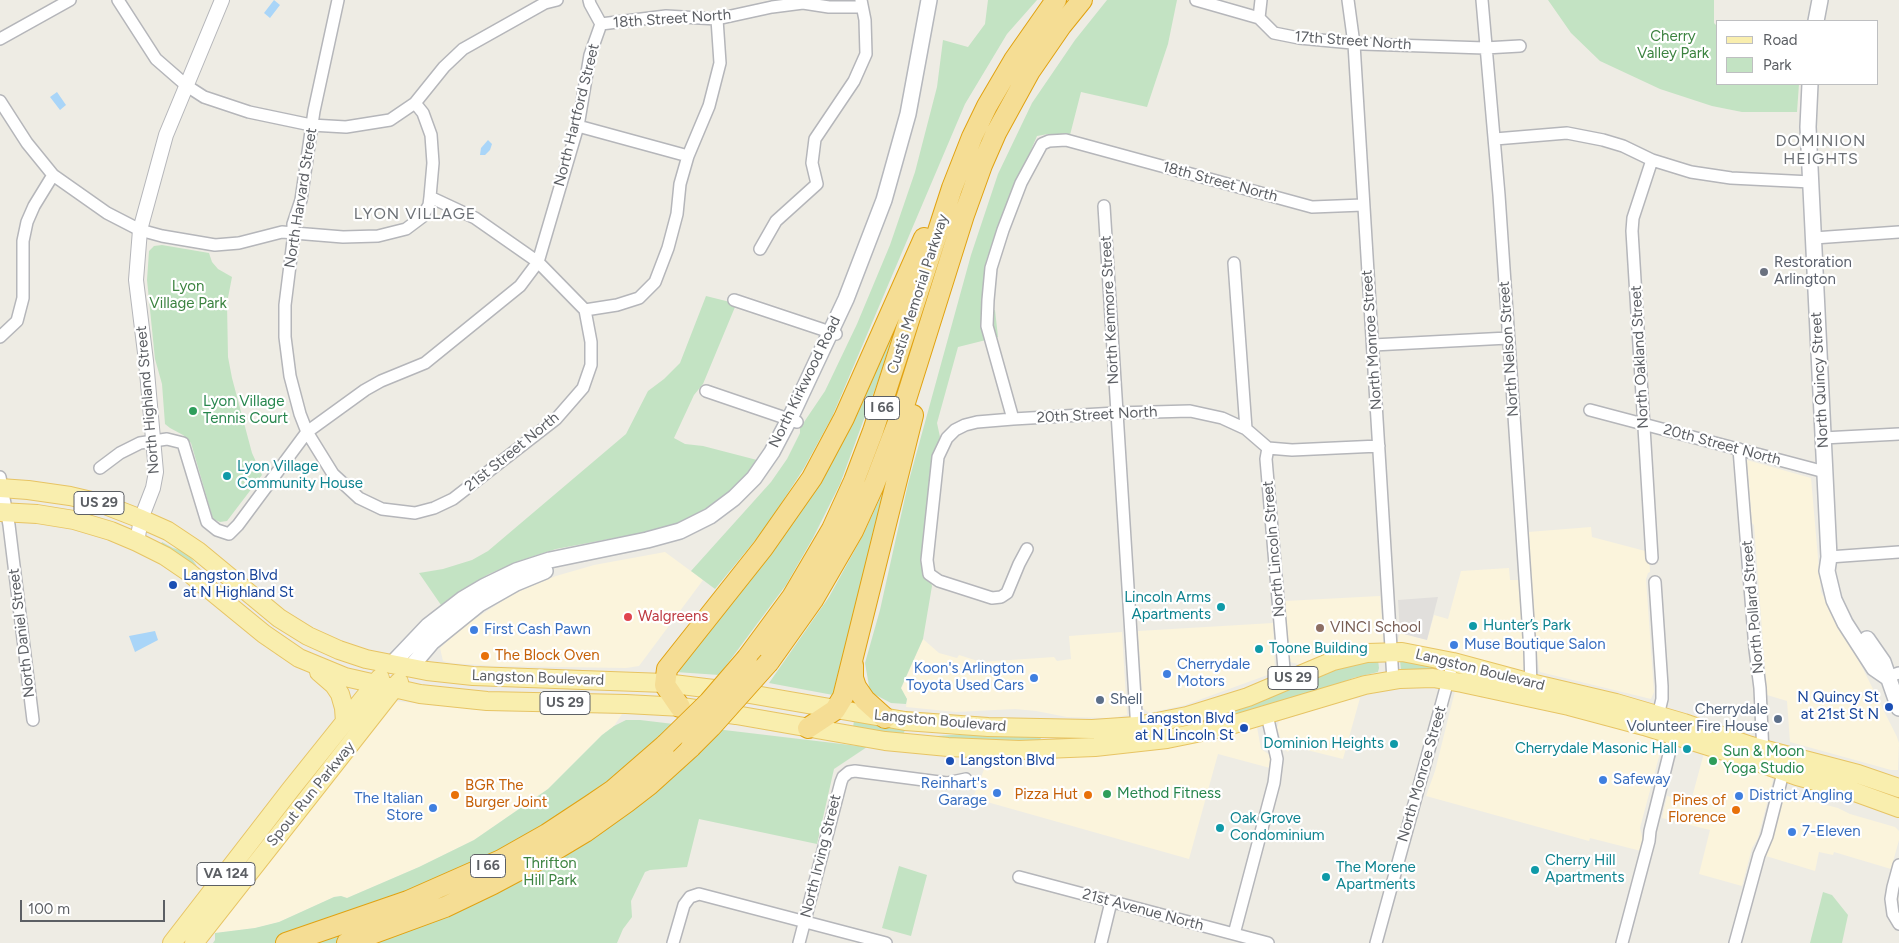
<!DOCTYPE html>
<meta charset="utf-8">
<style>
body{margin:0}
#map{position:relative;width:1899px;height:943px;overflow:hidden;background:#eeece4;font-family:Figtree,sans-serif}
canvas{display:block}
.legend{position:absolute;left:1716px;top:20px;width:162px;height:65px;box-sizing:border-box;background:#fff;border:1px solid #bebfc1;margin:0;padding:6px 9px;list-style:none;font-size:15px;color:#5c5f64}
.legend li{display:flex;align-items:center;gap:10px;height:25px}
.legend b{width:25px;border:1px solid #bebfc1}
.scale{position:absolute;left:20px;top:900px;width:145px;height:22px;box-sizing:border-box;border:2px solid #5c5f64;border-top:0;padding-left:6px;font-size:15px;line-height:18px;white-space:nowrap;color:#5c5f64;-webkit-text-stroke:4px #fff;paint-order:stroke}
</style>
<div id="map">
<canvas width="1899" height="943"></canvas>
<ul class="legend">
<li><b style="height:6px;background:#f9eeae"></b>Road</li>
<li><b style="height:14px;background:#c3e3c3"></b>Park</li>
</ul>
<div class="scale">100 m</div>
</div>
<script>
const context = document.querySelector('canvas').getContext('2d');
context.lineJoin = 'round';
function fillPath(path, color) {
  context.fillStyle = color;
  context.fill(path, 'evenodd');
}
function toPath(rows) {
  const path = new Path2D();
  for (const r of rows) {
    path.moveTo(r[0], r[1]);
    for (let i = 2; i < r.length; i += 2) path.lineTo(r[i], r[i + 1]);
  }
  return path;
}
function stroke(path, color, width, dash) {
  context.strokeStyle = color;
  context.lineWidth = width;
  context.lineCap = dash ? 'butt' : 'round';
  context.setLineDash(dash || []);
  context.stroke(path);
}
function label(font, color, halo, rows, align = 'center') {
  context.font = font + ' Figtree,sans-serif';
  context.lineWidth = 4.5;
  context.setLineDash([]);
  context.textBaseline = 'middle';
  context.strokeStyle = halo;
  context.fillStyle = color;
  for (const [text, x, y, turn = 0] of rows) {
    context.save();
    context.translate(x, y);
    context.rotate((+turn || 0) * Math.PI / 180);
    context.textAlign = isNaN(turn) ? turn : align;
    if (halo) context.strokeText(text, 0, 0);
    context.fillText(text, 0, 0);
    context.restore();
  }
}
const commercial = toPath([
 [1747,460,1811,478,1821,592,1852,647,1897,737,1899,743,1898,770,1891,770,1790,742,1787,701,1767,695,1754,525,1752,523],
 [1591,527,1592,537,1649,552,1650,572,1648,573,1646,579,1654,692,1651,699,1540,672,1539,670,1534,628,1528,532],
 [665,552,703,580,639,666,626,668,495,666,452,663,443,661,440,648,464,626,513,594,556,576,594,565],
 [1509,568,1510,580,1521,580,1525,673,1397,642,1400,633,1427,640,1434,615,1448,619,1461,571],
 [1380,596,1384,643,1355,647,1302,665,1290,662,1285,601],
 [1273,623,1275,671,1273,673,1185,705,1149,713,1143,708,1138,631],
 [1122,632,1127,715,1113,718,1067,717,1036,711,1015,709,956,712,906,707,907,699,901,689,923,639,939,653,957,658,959,655,981,662,1054,657,1057,661,1071,659,1069,636],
 [1455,691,1465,691,1578,717,1660,741,1660,753,1640,828,1643,840,1641,851,1590,838,1589,841,1426,796,1435,771],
 [1360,698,1343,759,1291,746,1288,752,1284,749,1277,728,1279,721,1348,700],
 [394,701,489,711,622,714,614,726,602,735,548,789,474,840,419,867,347,898,341,896,334,897,279,922,255,928,215,933,215,930],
 [1257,727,1261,749,1273,757,1270,768,1218,754,1189,859,973,798,988,759,1038,758,1116,753,1227,735],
 [1704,753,1763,771,1773,780,1758,838,1752,848,1742,886,1699,874,1710,830,1662,818,1667,796,1691,801],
 [1787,795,1838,808,1850,814,1895,827,1899,831,1899,840,1891,869,1834,852,1833,855,1819,852,1815,871,1766,856,1781,802]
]);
const industrial = toPath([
 [1438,597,1427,640,1400,633,1398,600]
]);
const green = toPath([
 [988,0,1037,0,1007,34,965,104,832,417,804,468,766,527,715,589,691,571,771,482,787,459,800,433,800,428,825,391,857,324,890,245,915,172,937,87,943,40,968,47,985,24],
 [1107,0,1177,0,1168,44,1147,107,1081,92,1070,135,1048,134,1037,136,999,226,986,261,982,312,995,310,998,337,958,347,937,423,940,437,933,456,928,572,932,586,923,639,901,688,907,699,906,704,891,703,870,692,865,663,880,610,908,484,971,255,998,174,1032,103,1075,40],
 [1548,0,1714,0,1714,23,1718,27,1718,84,1799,84,1797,112,1742,112,1712,106,1660,89,1600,61,1571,33],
 [162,245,209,253,212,262,218,269,232,277,227,303,228,357,232,378,252,453,262,475,227,521,220,522,213,519,191,443,183,435,170,428,165,424,162,384,155,359,147,280,149,251,154,246],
 [706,296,738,304,735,307,703,384,694,395,674,438,685,444,703,446,757,460,743,479,721,499,698,513,679,523,657,530,556,549,519,561,489,574,458,592,441,605,419,573,443,569,472,560,488,551,626,434,648,391,664,379,680,363],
 [888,332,893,334,878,381,840,484,813,538,786,585,719,675,676,672,708,632],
 [885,488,833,695,769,683,829,597,862,537],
 [162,542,173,548,187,552,197,566,161,544],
 [1378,660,1379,668,1378,672,1353,678,1317,693,1237,717,1153,735,1152,731,1349,663],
 [1400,660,1433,665,1433,667,1432,670,1401,671],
 [626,720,640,720,867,747,834,769,817,844,699,819,687,867,650,870,645,872,631,901,632,917,623,929,617,943,213,943,215,940,215,933,255,928,279,922,334,897,341,896,347,898,419,867,474,840,548,789,602,735,614,726],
 [854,721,905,729,905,730,903,735,853,727],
 [982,733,1040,736,1041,738,1040,740,1020,742,936,739,936,736],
 [899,866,927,875,911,936,882,928],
 [1823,892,1832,895,1848,915,1842,943,1810,943]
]);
const water = toPath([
 [274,0,280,5,270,18,264,13],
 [57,92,66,105,60,110,50,97],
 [488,140,492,144,490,150,485,155,480,155,481,148],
 [155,631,158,640,135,652,129,636]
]);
const minor = toPath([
 [118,0,156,59,187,86,204,97,249,112,311,125,346,127,390,120,415,103,444,67,463,49,545,3,557,0],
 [338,0,314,111,301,200,293,224,293,241,285,305,285,337,290,376,300,414,307,432,333,474,359,498,382,509,415,513,434,508,453,499,556,419,583,388,591,365,591,342,585,310],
 [1196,0,1259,18,1274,33,1299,38,1363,44,1485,48,1520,46],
 [1348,0,1354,44,1393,680],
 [1482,0,1499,195,1530,651,1531,689],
 [1259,18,1261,0],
 [601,24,666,16,717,19,772,7,803,3,829,7,862,7],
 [0,39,70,0],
 [0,101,27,143,53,175,107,213,140,230,162,236,215,245,239,243,282,232,343,237,378,236,406,229,422,217,429,205,430,197],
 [415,103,423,113,431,135,433,163,430,197,475,218,538,262,585,310],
 [578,126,688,156],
 [1495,139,1567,133,1603,140,1623,146,1652,160,1691,172,1731,178,1811,182],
 [1652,160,1633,218,1632,231,1652,558],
 [1104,206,1137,730],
 [1814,238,1899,232],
 [760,249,776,221,817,184,812,163,815,139,854,81,866,54,865,20,861,0],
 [1234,263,1246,429],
 [734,300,836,334],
 [585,310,617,305,639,298,655,282,668,248,677,214,680,184,688,156,709,106,720,63,717,19],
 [0,337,17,321,23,298,23,241,27,222,34,206,53,175],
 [1373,345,1508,338],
 [706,391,797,422],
 [1590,410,1825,472],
 [1013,419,987,326,988,300,991,268,1003,230,1021,183,1042,144,1049,141,1066,140,1312,207,1363,205],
 [1823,438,1899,434],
 [1268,448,1266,459,1285,681],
 [1739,449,1755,649,1760,688,1763,754],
 [100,468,120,453,140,443,167,439,183,443,207,522,217,530,229,534,238,525,307,432,365,390,381,381,425,363,520,286,538,262,578,126,590,55,601,24,590,4,589,0],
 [0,477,9,525,33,720],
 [1027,549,1019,564,1007,593,1001,597,992,598,939,581,929,574,927,560,938,457,947,438,955,430,965,425,977,422,1013,419,1116,413,1190,411,1222,418,1246,429,1268,448,1292,450,1379,446],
 [1829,557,1899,552],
 [1655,582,1662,686,1662,699,1657,720],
 [1887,677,1899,673],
 [1899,865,1893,887,1891,899,1893,914,1899,924],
 [1019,877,1268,943],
 [1234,934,1274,783,1277,759,1267,715],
 [673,943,684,905,690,897,699,894,886,943],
 [799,943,841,782,843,777,849,772,855,771,947,783,966,779],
 [1101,943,1111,902],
 [1376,943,1453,662],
 [1622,943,1649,841,1650,831,1675,730],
 [1735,943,1759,855,1767,836,1785,765]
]);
const tertiary = toPath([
 [137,542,141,519,153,488,156,472,146,361,136,280,140,230,166,135,222,0]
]);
const secondary = toPath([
 [1816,21,1820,0],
 [1810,84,1808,127,1829,557,1827,571,1834,600,1845,623,1874,668,1887,677],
 [1867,639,1883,662,1899,708],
 [391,665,428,626,463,599,485,586,516,571,550,560,647,540,680,531,710,516,734,498,754,478,772,452,792,414,846,299,884,200,908,114,929,0],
 [410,668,432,642,479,604,516,583,545,571]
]);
const primary = toPath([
 [0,488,28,490,70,496,100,503,141,519,168,531,198,551,279,618,308,636,339,650,366,659,427,671,473,676,665,683,738,692,905,721,988,727,1092,729,1137,726,1187,716,1248,697,1333,661,1367,653,1402,652,1453,662,1531,683,1616,703,1684,723,1751,746,1858,774,1899,788],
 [0,512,37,514,74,520,111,531,137,542,165,556,187,571,264,634,299,658,345,677,420,694,487,701,626,704,682,707,736,715,885,741,948,747,1019,750,1095,747,1167,739,1221,728,1365,685,1400,679,1433,678,1462,683,1569,706,1644,726,1746,758,1797,776,1852,791,1899,808],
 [319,672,334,685,340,694,344,708,345,722],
 [172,943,291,789,380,678],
 [194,943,399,682]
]);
const motorway = toPath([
 [747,658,792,597,832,529,854,481,873,431,952,188,972,137,987,106,1014,60,1056,0],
 [769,662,813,600,853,531,874,485,903,409,964,215,982,165,996,133,1030,71,1061,26,1082,0],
 [853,665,853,678,856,687,865,700,885,718],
 [680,707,665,685,667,669,763,548,812,478,844,418,924,238],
 [808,728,835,710,843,697,913,415],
 [286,943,408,901,501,860,547,834,591,805,613,790,666,744],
 [347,943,445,907,493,884,540,859,585,832,627,802,649,785,691,747]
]);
const motorwayBridge = toPath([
 [666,744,709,702,747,658],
 [691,747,711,727,769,662]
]);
const markers = [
 [1764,272,5,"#6b7280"],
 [193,411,5,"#2e9e5b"],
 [227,476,5,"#0f9aa8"],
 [173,585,5,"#1a4fb4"],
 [1221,607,5,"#0f9aa8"],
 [628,617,5,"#e0444e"],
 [1473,626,5,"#0f9aa8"],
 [1320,628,5,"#8d6e63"],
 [474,630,5,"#3f7fe0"],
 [1454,645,5,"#3f7fe0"],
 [1259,649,5,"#0f9aa8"],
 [485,656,5,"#e8710a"],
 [1167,674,5,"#3f7fe0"],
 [1034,678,5,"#3f7fe0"],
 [1100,700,5,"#5c6f8a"],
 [1889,707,5,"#1a4fb4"],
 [1778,719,5,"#5c6f8a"],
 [1244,728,5,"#1a4fb4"],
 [1394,744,5,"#0f9aa8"],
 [1687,749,5,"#0f9aa8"],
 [950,761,5,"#1a4fb4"],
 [1713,761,5,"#2e9e5b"],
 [1603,780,5,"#3f7fe0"],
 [997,793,5,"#3f7fe0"],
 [1107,794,5,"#2e9e5b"],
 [455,795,5,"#e8710a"],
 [1088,795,5,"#e8710a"],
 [1739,796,5,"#3f7fe0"],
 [433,808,5,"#3f7fe0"],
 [1736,810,5,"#e8710a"],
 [1220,828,5,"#0f9aa8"],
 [1792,832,5,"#3f7fe0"],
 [1535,870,5,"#0f9aa8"],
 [1326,877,5,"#0f9aa8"]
];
const shields = [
 [882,408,35],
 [99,503,50],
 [1293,678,50],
 [565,703,50],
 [488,866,35],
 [226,874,58]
];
const shieldNames = [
 ["I 66",882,408],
 ["US 29",99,503],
 ["US 29",1293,678],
 ["US 29",565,703],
 ["I 66",488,866],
 ["VA 124",226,874]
];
const streetNames = [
 ["18th Street North",672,19,-4],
 ["17th Street North",1353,41,4],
 ["North Hartford Street",577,115,-76],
 ["18th Street North",1220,182,15],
 ["North Harvard Street",301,198,-81],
 ["Custis Memorial Parkway",918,294,-72],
 ["North Kenmore Street",1110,310,-93],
 ["North Monroe Street",1372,340,-94],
 ["North Nelson Street",1509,349,-94],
 ["North Oakland Street",1640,357,-93],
 ["North Quincy Street",1820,380,-93],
 ["North Kirkwood Road",805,382,-64],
 ["North Highland Street",148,400,-95],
 ["20th Street North",1097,415,-3],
 ["20th Street North",1722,445,15],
 ["21st Street North",512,452,-39],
 ["North Lincoln Street",1274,549,-95],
 ["North Pollard Street",1753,607,-95],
 ["North Daniel Street",22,633,-97],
 ["Langston Boulevard",1480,670,14],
 ["Langston Boulevard",538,678,2],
 ["Langston Boulevard",940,721,5],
 ["North Monroe Street",1422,774,-74],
 ["Spout Run Parkway",311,794,-51],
 ["North Irving Street",821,856,-76],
 ["21st Avenue North",1143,910,15]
];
const parkNames = [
 ["Cherry",1673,37],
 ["Valley Park",1673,54],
 ["Lyon",188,287],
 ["Village Park",188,304],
 ["Thrifton",550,864],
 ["Hill Park",550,881]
];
const worshipNames = [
 ["Restoration",1774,263],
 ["Arlington",1774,280]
];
const leisureNames = [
 ["Lyon Village",203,402],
 ["Tennis Court",203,419],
 ["Sun & Moon",1723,752],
 ["Yoga Studio",1723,769],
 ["Method Fitness",1117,794]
];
const cultureNames = [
 ["Lyon Village",237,467],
 ["Community House",237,484],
 ["Lincoln Arms",1211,598,"right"],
 ["Apartments",1211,615,"right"],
 ["Hunter’s Park",1483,626],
 ["Toone Building",1269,649],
 ["Dominion Heights",1384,744,"right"],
 ["Cherrydale Masonic Hall",1677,749,"right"],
 ["Oak Grove",1230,819],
 ["Condominium",1230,836],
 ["Cherry Hill",1545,861],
 ["Apartments",1545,878],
 ["The Morene",1336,868],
 ["Apartments",1336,885]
];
const transitNames = [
 ["Langston Blvd",183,576],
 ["at N Highland St",183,593],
 ["N Quincy St",1879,698,"right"],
 ["at 21st St N",1879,715,"right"],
 ["Langston Blvd",1234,719,"right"],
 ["at N Lincoln St",1234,736,"right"],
 ["Langston Blvd",960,761]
];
const healthNames = [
 ["Walgreens",638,617]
];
const educationNames = [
 ["VINCI School",1330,628]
];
const shopNames = [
 ["First Cash Pawn",484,630],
 ["Muse Boutique Salon",1464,645],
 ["Cherrydale",1177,665],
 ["Motors",1177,682],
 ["Koon's Arlington",1024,669,"right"],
 ["Toyota Used Cars",1024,686,"right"],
 ["Safeway",1613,780],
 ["Reinhart's",987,784,"right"],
 ["Garage",987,801,"right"],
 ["District Angling",1749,796],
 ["The Italian",423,799,"right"],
 ["Store",423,816,"right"],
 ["7-Eleven",1802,832]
];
const foodNames = [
 ["The Block Oven",495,656],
 ["BGR The",465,786],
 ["Burger Joint",465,803],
 ["Pizza Hut",1078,795,"right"],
 ["Pines of",1726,801,"right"],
 ["Florence",1726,818,"right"]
];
const serviceNames = [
 ["Shell",1110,700],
 ["Cherrydale",1768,710,"right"],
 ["Volunteer Fire House",1768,727,"right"]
];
const neighbourhoodNames = [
 ["DOMINION",1821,141],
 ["HEIGHTS",1821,159],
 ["LYON VILLAGE",415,214]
];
fillPath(commercial, '#fbf4dc');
fillPath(industrial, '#e1dfdc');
fillPath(green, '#c3e3c3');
fillPath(water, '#a9d5f8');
stroke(minor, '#b5b6ba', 14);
stroke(tertiary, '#b5b6ba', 16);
stroke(secondary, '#b6b8bd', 18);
stroke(primary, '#e7c464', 20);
stroke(motorway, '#e1a211', 22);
stroke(minor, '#fff', 11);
stroke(tertiary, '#fff', 14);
stroke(secondary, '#fff', 15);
stroke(primary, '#f9eeae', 18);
stroke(motorway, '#f5dd94', 20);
stroke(motorwayBridge, '#e1a211', 22, []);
stroke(motorwayBridge, '#f5dd94', 20);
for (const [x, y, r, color] of markers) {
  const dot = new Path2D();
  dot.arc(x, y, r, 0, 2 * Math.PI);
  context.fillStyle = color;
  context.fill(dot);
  stroke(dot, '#fff', 2);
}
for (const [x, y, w] of shields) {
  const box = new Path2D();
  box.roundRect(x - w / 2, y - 11.5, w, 23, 4);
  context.fillStyle = '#fff';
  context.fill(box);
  stroke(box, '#5c5f64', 1);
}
label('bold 14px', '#5c5f64', null, shieldNames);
label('15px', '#5c5f64', '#fff', streetNames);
label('15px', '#3c8340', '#fff', parkNames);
label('15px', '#5b616d', '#fff', worshipNames, 'left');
label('15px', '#27864d', '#fff', leisureNames, 'left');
label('15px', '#0d838f', '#fff', cultureNames, 'left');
label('15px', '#164399', '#fff', transitNames, 'left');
label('15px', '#be3a42', '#fff', healthNames, 'left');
label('15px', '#785e54', '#fff', educationNames, 'left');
label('15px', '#366cbe', '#fff', shopNames, 'left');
label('15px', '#c56008', '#fff', foodNames, 'left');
label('15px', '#4e5e75', '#fff', serviceNames, 'left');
context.letterSpacing = '1px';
label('16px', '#6d7176', '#fff', neighbourhoodNames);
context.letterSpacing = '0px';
</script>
